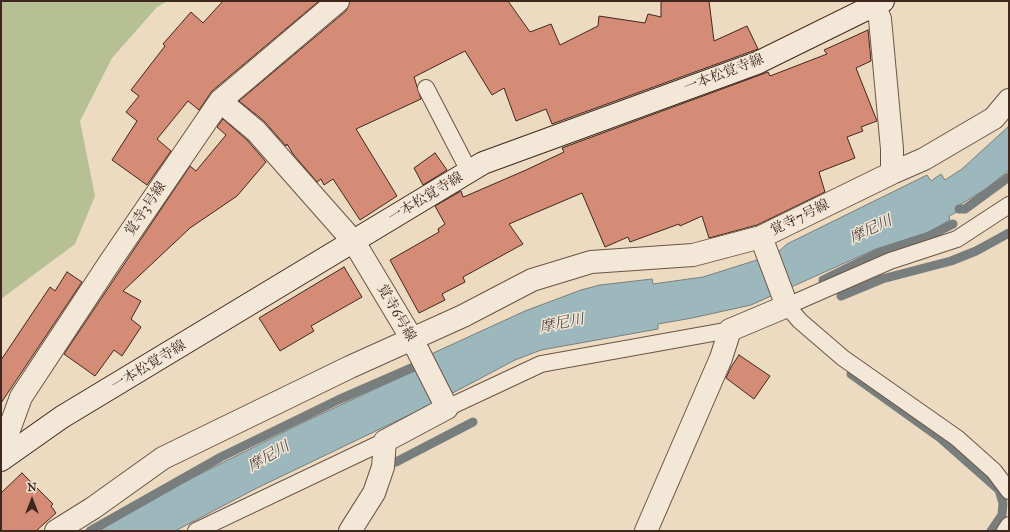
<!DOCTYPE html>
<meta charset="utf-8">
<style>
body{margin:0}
#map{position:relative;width:1010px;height:532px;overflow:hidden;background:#ecdac1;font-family:"IM FELL Great Primer",serif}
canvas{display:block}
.frame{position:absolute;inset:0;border:2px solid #40271d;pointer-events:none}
.north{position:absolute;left:12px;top:480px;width:40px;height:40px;-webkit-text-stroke:3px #f3e7d7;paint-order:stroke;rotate:0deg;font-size:11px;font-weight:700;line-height:16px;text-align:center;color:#40271d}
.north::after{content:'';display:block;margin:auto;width:14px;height:18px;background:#40271d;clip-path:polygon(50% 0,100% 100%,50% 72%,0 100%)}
</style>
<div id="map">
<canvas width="1010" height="532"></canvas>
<div class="frame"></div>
<div class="north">N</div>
</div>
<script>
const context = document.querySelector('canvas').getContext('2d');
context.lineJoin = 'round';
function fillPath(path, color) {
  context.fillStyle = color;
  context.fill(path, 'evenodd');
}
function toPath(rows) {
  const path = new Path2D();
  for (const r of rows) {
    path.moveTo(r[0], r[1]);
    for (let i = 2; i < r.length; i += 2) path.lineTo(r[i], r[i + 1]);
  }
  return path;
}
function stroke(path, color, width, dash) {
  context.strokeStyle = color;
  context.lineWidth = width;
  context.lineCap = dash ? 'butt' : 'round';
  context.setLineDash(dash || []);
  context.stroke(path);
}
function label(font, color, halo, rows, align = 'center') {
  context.font = font + ' "IM FELL Great Primer","Noto Serif JP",serif';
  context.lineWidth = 3;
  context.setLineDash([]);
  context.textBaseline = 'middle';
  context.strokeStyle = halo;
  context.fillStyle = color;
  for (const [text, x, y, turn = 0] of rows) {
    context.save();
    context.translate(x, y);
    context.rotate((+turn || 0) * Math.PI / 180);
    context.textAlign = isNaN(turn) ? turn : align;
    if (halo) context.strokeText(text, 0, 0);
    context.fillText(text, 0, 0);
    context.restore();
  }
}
const green = toPath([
 [1,1,168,1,157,7,112,58,80,121,95,196,75,244,1,299]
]);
const water = toPath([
 [1009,126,1009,170,986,189,961,204,963,209,949,216,950,220,929,232,876,249,751,305,692,318,658,324,658,329,541,350,515,360,432,404,257,488,175,531,99,531,160,494,302,423,418,369,429,355,525,311,581,290,600,285,652,279,653,284,703,277,776,254,787,244,927,175,931,181,941,174,945,180,962,169,1009,126]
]);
const stream = toPath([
 [959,209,965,209,1009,177],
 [823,280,878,253,927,237,953,224],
 [841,296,882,279,951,261,976,251,1009,233],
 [851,374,939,437,999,490,1003,503,1002,515,991,531],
 [396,462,473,422],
 [90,531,221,457,338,400,416,366]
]);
const building = toPath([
 [223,1,319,1,212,91,199,110,188,101,157,139,171,151,147,185,112,160,137,121,126,112,139,96,131,90,165,46,163,44,191,12,203,23,223,1],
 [350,1,508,1,530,32,551,24,560,45,598,26,599,16,645,23,648,14,661,17,661,1,709,1,714,41,747,26,758,49,552,124,546,109,516,121,504,88,492,95,465,51,414,77,421,99,356,129,397,196,360,220,333,179,324,185,321,179,317,182,293,154,287,144,286,146,264,121,239,101,346,11,350,1],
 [868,30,871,61,856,68,877,121,861,127,863,131,847,137,855,158,819,172,825,192,757,225,709,238,702,216,680,226,679,224,630,242,628,237,605,247,582,193,509,224,523,244,463,277,465,282,442,294,445,300,419,313,390,260,439,232,438,229,445,224,435,206,461,191,463,197,466,196,526,170,564,152,562,148,768,72,770,76,827,54,824,50,868,30],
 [223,119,247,140,266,162,237,196,190,228,123,291,141,301,131,319,141,327,122,356,114,350,95,376,64,354,190,166,196,171,226,135,217,127,223,119],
 [435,153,447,170,423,185,414,168,435,153],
 [344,267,362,297,311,326,314,331,280,351,259,318,344,267],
 [67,272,82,282,1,403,1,360,50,287,55,291,67,272],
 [739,355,770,376,754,399,726,378,731,367,739,355],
 [22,473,53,504,51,506,56,513,36,531,1,531,1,493,22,473]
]);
const service = toPath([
 [426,88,469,171],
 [1009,205,957,239,890,261,787,306,800,321,843,358,957,438,994,471,1009,491],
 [447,408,541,364,730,330],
 [196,531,385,441],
 [1005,531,1009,525]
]);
const minor = toPath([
 [220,101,256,131,354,242,412,339,447,408,385,441,383,467,374,493,350,531],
 [892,173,924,159,994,118,1009,100],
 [1,452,21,397,110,262,220,101,338,1],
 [56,531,93,508,163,458,350,367,463,316,532,280,591,262,693,255,761,237],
 [646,531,721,358,730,330,787,306,761,237,892,173,892,149,880,19,873,1]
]);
const secondary = toPath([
 [1,460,62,417,483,163,757,63,883,1]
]);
const streetNames = [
 ["一本松覚寺線",724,74,-21],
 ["一本松覚寺線",426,198,-31],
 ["覚寺3号線",146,209,-56],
 ["覚寺7号線",800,218,-26],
 ["覚寺6号線",396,313,60],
 ["一本松覚寺線",149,366,-31]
];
const waterNames = [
 ["摩尼川",871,230,-25],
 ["摩尼川",562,324,-11],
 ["摩尼川",269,457,-30]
];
fillPath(green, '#b6c094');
fillPath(water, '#9db8bd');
stroke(water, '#787e7d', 1);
stroke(stream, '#787e7d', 9);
fillPath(building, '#d58c76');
stroke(building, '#40271d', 1);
stroke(service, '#6b5446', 18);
stroke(minor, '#6b5446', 24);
stroke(secondary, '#40271d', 24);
stroke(service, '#f3e7d7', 16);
stroke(minor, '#f3e7d7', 22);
stroke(secondary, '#f3e7d7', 22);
label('14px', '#40271d', '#f3e7d7', streetNames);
label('italic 15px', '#574b45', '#f3e7d7', waterNames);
</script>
